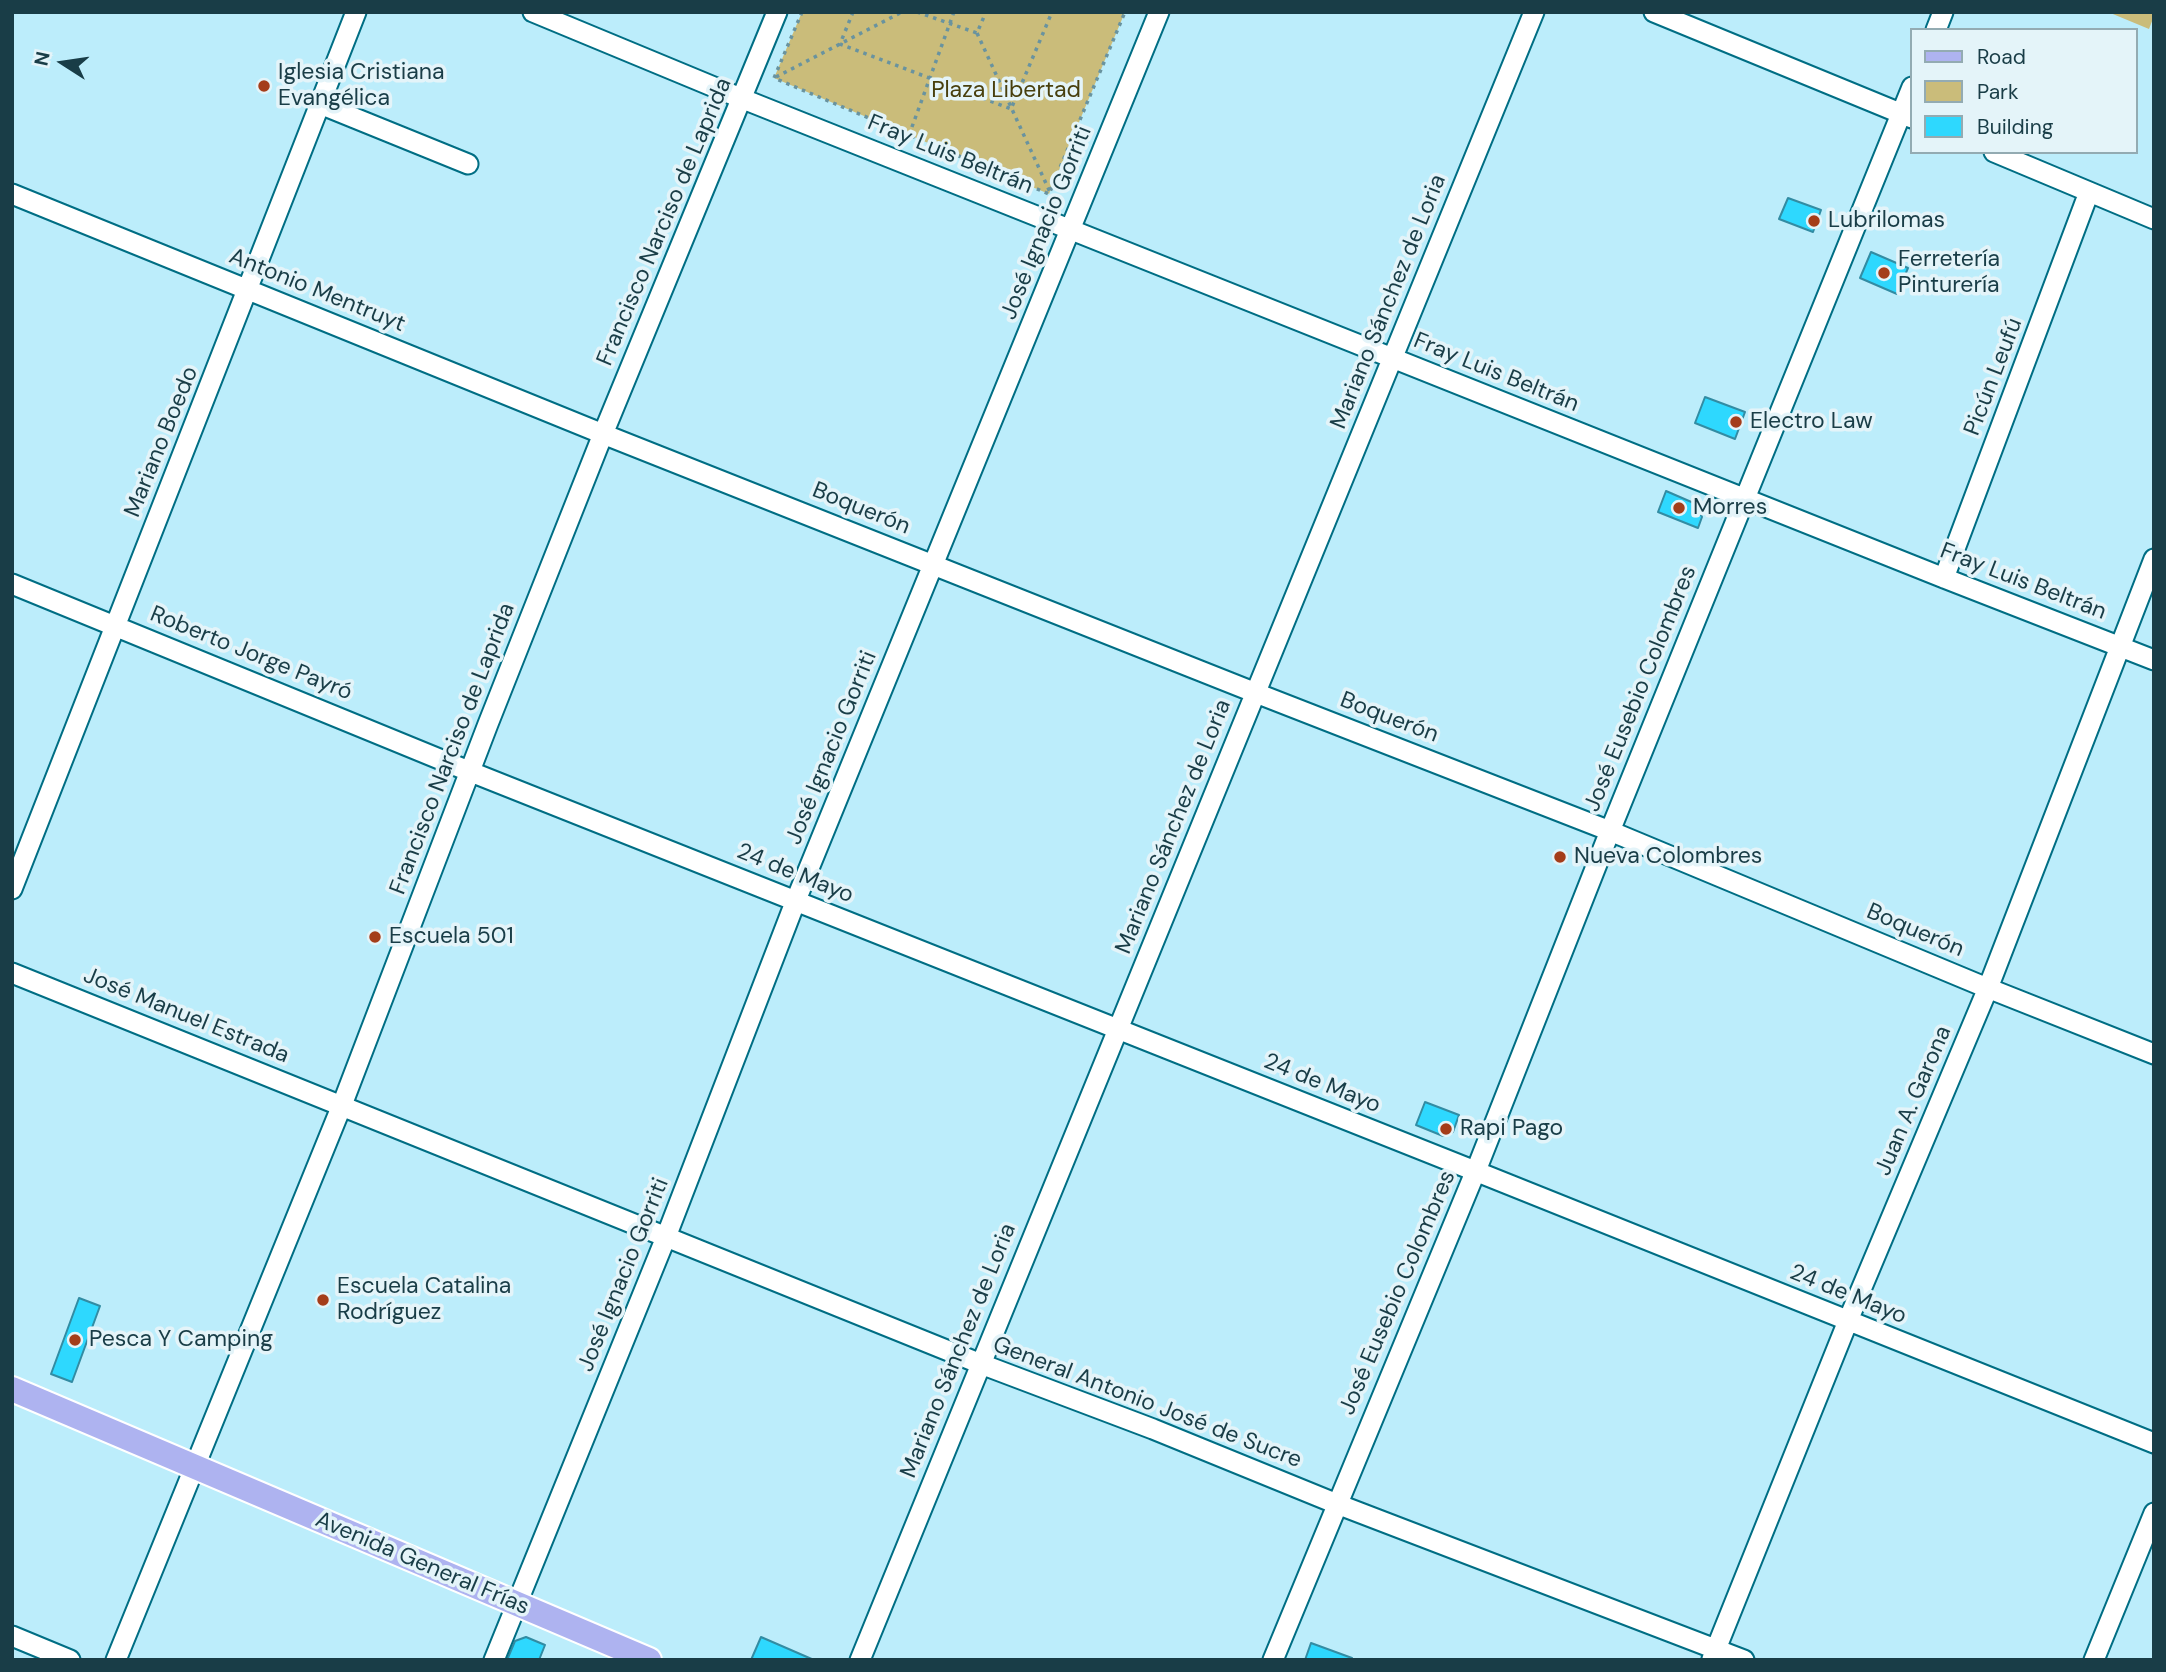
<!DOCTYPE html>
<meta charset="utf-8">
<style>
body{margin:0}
#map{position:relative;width:2166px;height:1672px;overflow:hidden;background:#bcedfb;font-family:"DM Sans",sans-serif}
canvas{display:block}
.frame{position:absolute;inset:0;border:14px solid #193d47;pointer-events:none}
.legend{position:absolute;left:1910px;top:28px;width:228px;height:126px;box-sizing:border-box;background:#e4f4f9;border:2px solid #93abb2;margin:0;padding:9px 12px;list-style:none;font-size:21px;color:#193d47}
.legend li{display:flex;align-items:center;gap:14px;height:35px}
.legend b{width:35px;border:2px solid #93abb2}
.north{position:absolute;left:28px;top:28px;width:70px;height:70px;-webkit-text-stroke:5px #e4f4f9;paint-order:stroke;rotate:282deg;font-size:19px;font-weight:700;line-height:28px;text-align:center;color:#193d47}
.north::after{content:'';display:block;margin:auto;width:24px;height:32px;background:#193d47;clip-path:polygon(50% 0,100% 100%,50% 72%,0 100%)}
</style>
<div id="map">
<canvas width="2166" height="1672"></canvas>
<div class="frame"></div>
<ul class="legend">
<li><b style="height:9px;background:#aeb3f0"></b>Road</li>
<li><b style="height:19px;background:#cabc7a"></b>Park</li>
<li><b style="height:19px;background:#2ed8fe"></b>Building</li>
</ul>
<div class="north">N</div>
</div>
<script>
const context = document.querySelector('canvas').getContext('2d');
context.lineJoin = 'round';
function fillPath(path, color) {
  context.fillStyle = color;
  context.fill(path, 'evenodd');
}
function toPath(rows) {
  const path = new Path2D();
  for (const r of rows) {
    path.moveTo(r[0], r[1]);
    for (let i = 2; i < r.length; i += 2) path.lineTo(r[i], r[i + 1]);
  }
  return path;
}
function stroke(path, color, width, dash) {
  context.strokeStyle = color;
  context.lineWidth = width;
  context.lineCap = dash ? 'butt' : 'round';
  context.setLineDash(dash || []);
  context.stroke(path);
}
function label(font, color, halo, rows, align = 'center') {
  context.font = font + ' "DM Sans",sans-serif';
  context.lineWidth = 7;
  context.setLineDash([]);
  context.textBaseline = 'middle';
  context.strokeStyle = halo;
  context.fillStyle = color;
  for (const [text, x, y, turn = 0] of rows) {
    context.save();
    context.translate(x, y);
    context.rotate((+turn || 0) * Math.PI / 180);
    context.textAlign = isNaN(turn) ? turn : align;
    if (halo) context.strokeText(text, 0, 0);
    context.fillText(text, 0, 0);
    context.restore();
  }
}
const green = toPath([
 [802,12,1125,12,1049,194,774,78],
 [2108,12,2154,12,2154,16,2149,29]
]);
const building = toPath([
 [1788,198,1821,210,1813,232,1779,219,1788,198],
 [1871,252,1908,268,1897,294,1860,278,1871,252],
 [1705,397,1745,412,1735,439,1695,423,1705,397],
 [1666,491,1696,504,1702,517,1698,528,1658,512,1666,491],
 [1425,1102,1459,1115,1453,1132,1443,1136,1416,1125,1425,1102],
 [79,1298,100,1306,72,1382,51,1374,79,1298],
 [526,1637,545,1645,539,1660,507,1660,515,1641,526,1637],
 [761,1637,814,1660,751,1660,761,1637],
 [1311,1643,1352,1658,1352,1660,1305,1660,1311,1643]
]);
const path = toPath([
 [802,12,774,78,1049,194,1125,12],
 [853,12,840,44,1011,109,1052,12],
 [917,12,977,33,986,12],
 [977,33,1055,203],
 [776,77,902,12],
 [909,135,954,12]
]);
const minor = toPath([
 [533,12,743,99,1944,578,2154,660],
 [1654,12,1912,118],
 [1936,30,1943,12],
 [320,104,468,164],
 [1994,152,2154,219],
 [12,194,603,434,1256,693,1610,831,1980,985,2154,1054],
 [1944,578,2089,192],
 [12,584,471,772,1475,1171,2154,1443],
 [12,889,356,12],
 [12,973,981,1364,1153,1429,1337,1504,1744,1660],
 [12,1636,70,1660],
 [1712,1659,1852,1311,1988,988,2154,559],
 [116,1660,342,1105,488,724,603,434,777,12],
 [494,1660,666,1237,796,900,1159,12],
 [860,1660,1534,12],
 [1273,1660,1479,1163,1610,831,1912,87],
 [2094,1660,2154,1513]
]);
const major = toPath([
 [12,1389,649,1660]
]);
const markers = [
 [264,86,7,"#a43d1a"],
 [1814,221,7,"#a43d1a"],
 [1884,273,7,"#a43d1a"],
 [1736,422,7,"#a43d1a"],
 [1679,508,7,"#a43d1a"],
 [1560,857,7,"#a43d1a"],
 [375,937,7,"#a43d1a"],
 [1446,1129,7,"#a43d1a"],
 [323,1300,7,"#a43d1a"],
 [75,1340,7,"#a43d1a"]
];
const poiNames = [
 ["Iglesia Cristiana",278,73],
 ["Evangélica",278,99],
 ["Lubrilomas",1828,221],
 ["Ferretería",1898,260],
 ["Pinturería",1898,286],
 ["Electro Law",1750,422],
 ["Morres",1693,508],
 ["Nueva Colombres",1574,857],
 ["Escuela 501",389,937],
 ["Rapi Pago",1460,1129],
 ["Escuela Catalina",337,1287],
 ["Rodríguez",337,1313],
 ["Pesca Y Camping",89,1340]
];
const parkNames = [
 ["Plaza Libertad",1006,91]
];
const streetNames = [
 ["Fray Luis Beltrán",950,155,22],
 ["Francisco Narciso de Laprida",665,222,-67],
 ["José Ignacio Gorriti",1047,223,-68],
 ["Antonio Mentruyt",317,291,22],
 ["Mariano Sánchez de Loria",1389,302,-68],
 ["Fray Luis Beltrán",1496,373,22],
 ["Picún Leufú",1994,377,-69],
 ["Mariano Boedo",162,442,-68],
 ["Boquerón",861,509,22],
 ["Fray Luis Beltrán",2023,582,21],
 ["Roberto Jorge Payró",251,654,22],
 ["José Eusebio Colombres",1641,689,-68],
 ["Boquerón",1389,718,21],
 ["José Ignacio Gorriti",832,748,-68],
 ["Francisco Narciso de Laprida",453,749,-69],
 ["Mariano Sánchez de Loria",1174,827,-68],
 ["24 de Mayo",795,874,22],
 ["Boquerón",1915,931,23],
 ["José Manuel Estrada",186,1016,22],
 ["24 de Mayo",1322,1084,22],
 ["Juan A. Garona",1914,1101,-67],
 ["José Ignacio Gorriti",624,1275,-68],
 ["José Eusebio Colombres",1398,1293,-67],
 ["24 de Mayo",1848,1295,22],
 ["Mariano Sánchez de Loria",959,1351,-68],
 ["General Antonio José de Sucre",1147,1403,21],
 ["Avenida General Frías",422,1564,23]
];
fillPath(green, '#cabc7a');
fillPath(building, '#2ed8fe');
stroke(building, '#328ca3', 2);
stroke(minor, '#006e84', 23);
stroke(major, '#fff', 28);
stroke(path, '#69939f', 3.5, [3.5, 5]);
stroke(minor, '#fff', 19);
stroke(major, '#aeb3f0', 24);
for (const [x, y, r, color] of markers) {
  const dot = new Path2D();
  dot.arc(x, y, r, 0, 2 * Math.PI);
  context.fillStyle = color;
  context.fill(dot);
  stroke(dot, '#e4f4f9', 2.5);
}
label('23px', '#193d47', '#e4f4f9', poiNames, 'left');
label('23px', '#483f0d', '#e4f4f9', parkNames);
label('23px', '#193d47', '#e4f4f9', streetNames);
</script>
